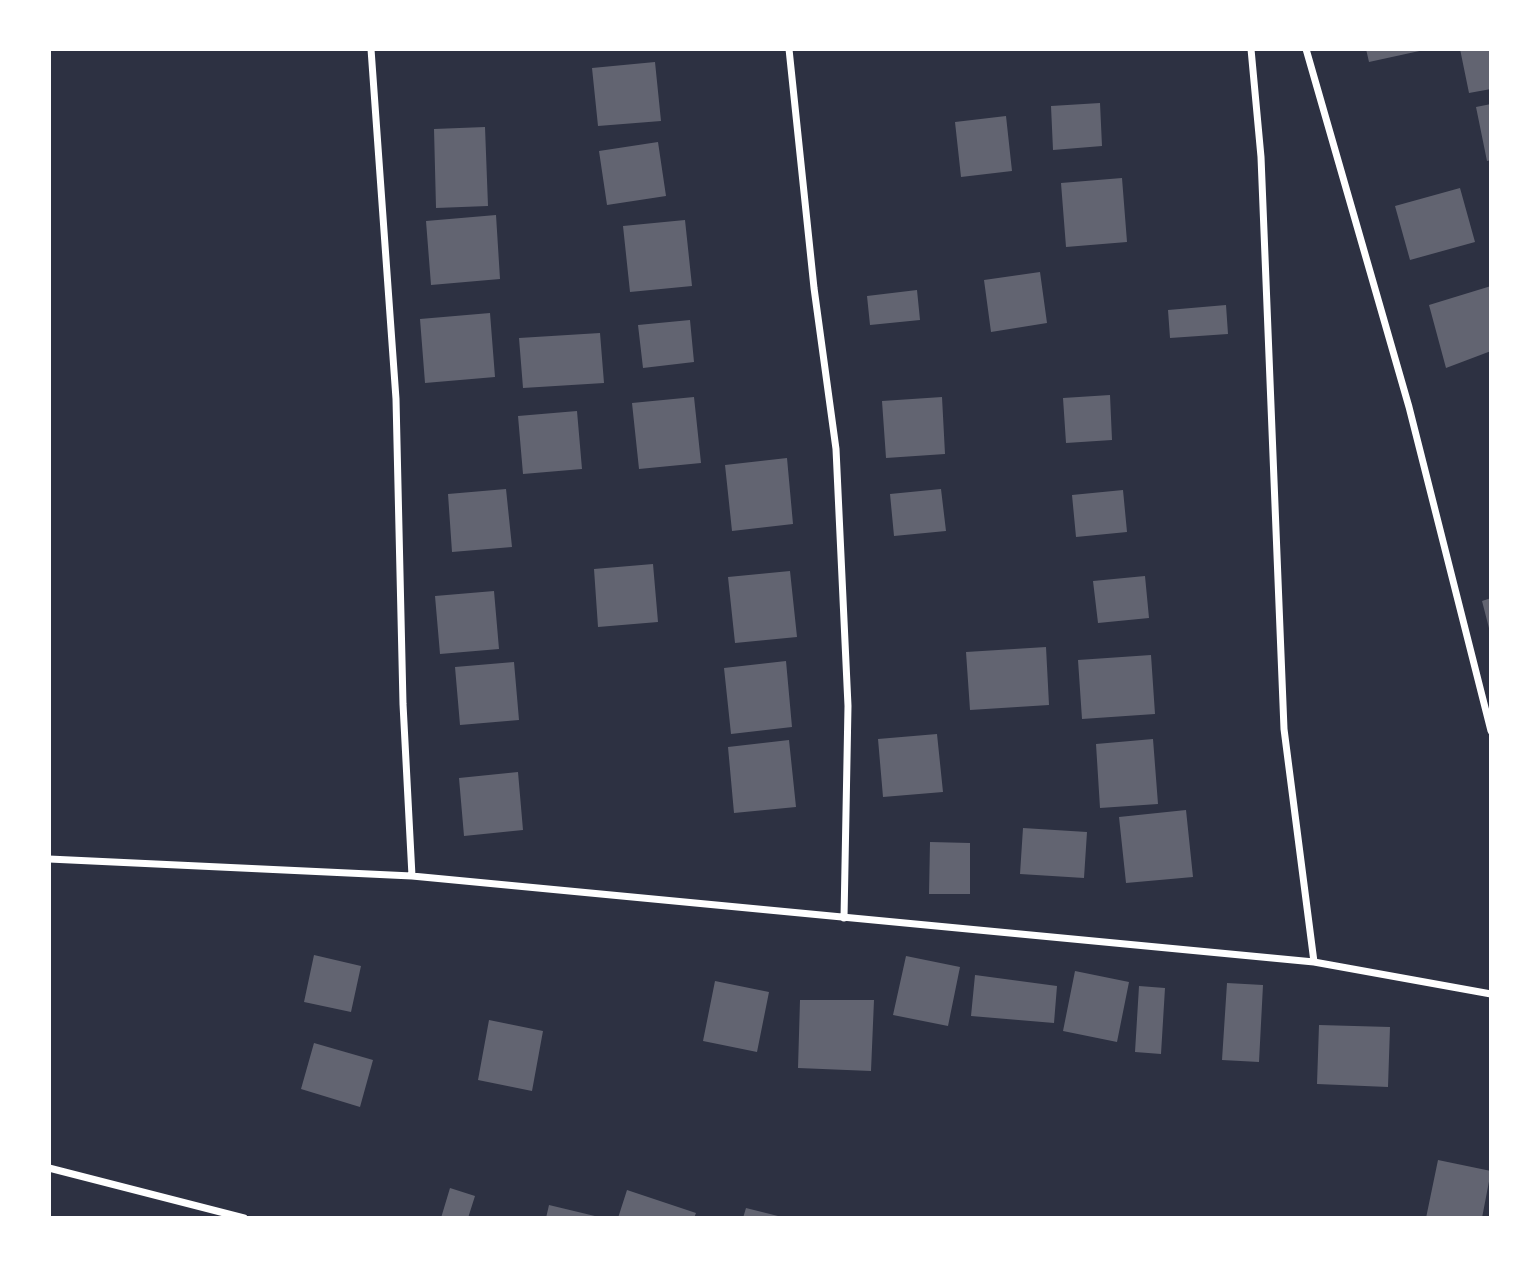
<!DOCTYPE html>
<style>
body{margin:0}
#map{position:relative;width:1540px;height:1267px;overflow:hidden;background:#2d3142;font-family:Overpass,sans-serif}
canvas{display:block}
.frame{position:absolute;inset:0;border:51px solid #fff;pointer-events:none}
</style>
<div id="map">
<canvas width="1540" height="1267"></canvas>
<div class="frame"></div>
</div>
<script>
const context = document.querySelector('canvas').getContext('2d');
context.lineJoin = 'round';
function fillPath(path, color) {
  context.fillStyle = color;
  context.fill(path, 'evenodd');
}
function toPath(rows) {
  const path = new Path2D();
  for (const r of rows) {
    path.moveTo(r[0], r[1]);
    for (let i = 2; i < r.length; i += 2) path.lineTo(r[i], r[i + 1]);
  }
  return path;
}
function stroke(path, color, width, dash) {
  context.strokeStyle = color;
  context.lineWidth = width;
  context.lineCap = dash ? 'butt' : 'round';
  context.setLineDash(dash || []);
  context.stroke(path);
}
const building = toPath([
 [1366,49,1423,49,1424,50,1369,62],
 [1460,49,1491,49,1491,89,1469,93],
 [655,62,661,121,598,126,592,68],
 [1100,103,1102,146,1053,150,1051,106],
 [1491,104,1491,160,1487,161,1476,107],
 [1006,116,1012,171,961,177,955,122],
 [485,127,488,206,436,208,434,129],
 [658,142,666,196,607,205,599,151],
 [1122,178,1127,242,1066,247,1061,183],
 [1460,188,1475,242,1410,260,1395,206],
 [496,215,500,279,431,285,426,221],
 [685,220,692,286,630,292,623,226],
 [1040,272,1047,323,991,332,984,280],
 [1491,286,1491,351,1446,368,1429,305],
 [917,290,920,320,870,325,867,296],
 [1226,305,1228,334,1170,338,1168,310],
 [490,313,495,377,425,383,420,319],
 [690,320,694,362,643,368,638,325],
 [600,333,604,383,523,388,519,338],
 [1110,395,1112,440,1066,443,1063,398],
 [694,397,701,463,639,469,632,403],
 [942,397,945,454,886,458,882,401],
 [577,411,582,469,523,474,518,416],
 [787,458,793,524,732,531,725,465],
 [506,489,512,547,452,552,448,494],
 [941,489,946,531,894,536,890,494],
 [1123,490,1127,532,1076,537,1072,495],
 [653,564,658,622,598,627,594,569],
 [790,571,797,637,735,643,728,577],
 [1145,576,1149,618,1098,623,1093,581],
 [494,591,499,649,440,654,435,596],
 [1491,598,1491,632,1490,632,1482,601],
 [1046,647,1049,705,970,710,966,652],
 [1151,655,1155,714,1082,719,1078,660],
 [786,661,792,727,731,734,724,668],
 [514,662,519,720,460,725,455,667],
 [937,734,943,792,883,797,878,739],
 [1153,739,1158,804,1100,808,1096,744],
 [789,740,796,807,734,813,728,747],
 [518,772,523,830,464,836,459,778],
 [1186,810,1193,877,1126,883,1119,817],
 [1023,828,1087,832,1084,878,1020,874],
 [930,842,970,843,970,894,929,894],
 [314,955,361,966,351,1012,304,1002],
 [906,956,960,967,948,1026,893,1015],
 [1075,971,1129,982,1117,1042,1063,1031],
 [975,975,1057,986,1054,1023,971,1016],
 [715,981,769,992,757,1052,703,1041],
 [1227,983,1263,985,1259,1062,1222,1060],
 [1139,986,1165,988,1161,1054,1135,1052],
 [800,1000,874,1000,871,1071,798,1068],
 [489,1020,543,1031,532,1091,478,1080],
 [1319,1025,1390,1027,1388,1087,1317,1084],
 [314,1043,373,1060,360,1107,301,1089],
 [1438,1160,1491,1171,1482,1218,1426,1218],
 [450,1188,475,1196,468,1218,441,1218],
 [627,1190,696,1213,694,1218,618,1218],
 [549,1205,599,1217,598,1218,546,1218],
 [746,1208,782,1217,781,1218,743,1218]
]);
const minor = toPath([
 [371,49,396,399,403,704,412,876],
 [789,49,814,288,836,449,848,706,844,918],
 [1251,49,1261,157,1284,729,1314,962],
 [1306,49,1409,407,1491,731],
 [49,859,412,876,1314,962,1491,994],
 [49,1168,244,1218]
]);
fillPath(building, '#626471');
stroke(minor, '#fff', 7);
</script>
